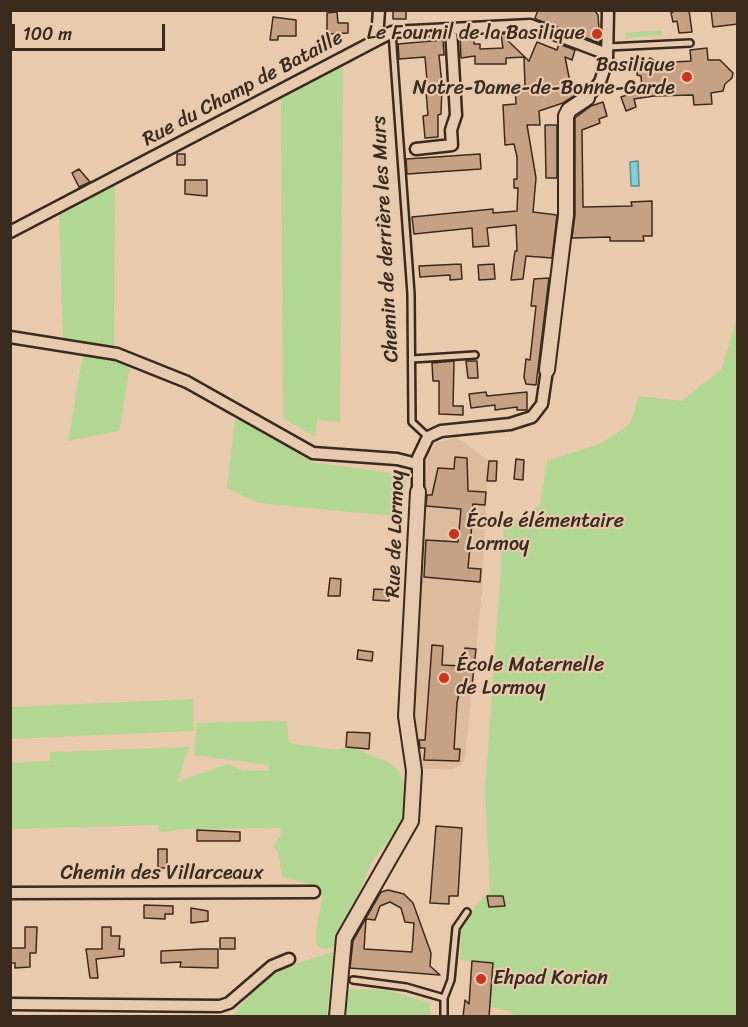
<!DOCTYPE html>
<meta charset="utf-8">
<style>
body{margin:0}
#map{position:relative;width:748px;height:1027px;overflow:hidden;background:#eacaad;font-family:Sriracha,sans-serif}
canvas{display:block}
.frame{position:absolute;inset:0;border:12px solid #3b2a1e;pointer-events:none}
.scale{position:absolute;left:12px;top:24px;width:153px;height:27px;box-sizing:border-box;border:3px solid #3b2a1e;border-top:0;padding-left:8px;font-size:18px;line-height:21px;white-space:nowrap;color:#3b2a1e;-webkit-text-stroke:4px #e7caae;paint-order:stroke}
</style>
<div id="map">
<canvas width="748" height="1027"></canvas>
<div class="frame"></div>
<div class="scale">100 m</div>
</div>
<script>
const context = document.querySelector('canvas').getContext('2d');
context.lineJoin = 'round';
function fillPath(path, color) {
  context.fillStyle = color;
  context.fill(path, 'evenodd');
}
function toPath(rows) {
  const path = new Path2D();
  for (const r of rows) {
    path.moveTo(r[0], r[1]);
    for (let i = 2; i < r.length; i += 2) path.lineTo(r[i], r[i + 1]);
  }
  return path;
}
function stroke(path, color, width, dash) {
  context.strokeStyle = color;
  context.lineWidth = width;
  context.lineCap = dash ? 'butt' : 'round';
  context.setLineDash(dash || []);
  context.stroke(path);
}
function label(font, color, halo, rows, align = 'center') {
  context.font = font + ' Sriracha,sans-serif';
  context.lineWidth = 4.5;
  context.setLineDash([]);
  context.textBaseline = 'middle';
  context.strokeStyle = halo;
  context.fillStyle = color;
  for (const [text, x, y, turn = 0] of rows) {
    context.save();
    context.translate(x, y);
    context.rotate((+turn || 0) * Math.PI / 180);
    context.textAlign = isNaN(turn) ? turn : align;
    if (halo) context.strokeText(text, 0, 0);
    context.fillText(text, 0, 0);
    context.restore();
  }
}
const built = toPath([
 [457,437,489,461,497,461,496,481,487,481,482,591,465,759,460,766,450,770,418,768,413,714,428,453,436,443]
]);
const green = toPath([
 [662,30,662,35,625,38,625,33],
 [343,64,340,422,317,420,315,437,283,418,281,98],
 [115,182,114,348,63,339,59,212],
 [737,317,737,1016,515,1016,511,1012,488,1006,491,963,460,960,461,930,475,906,490,891,485,791,504,524,540,506,547,461,602,443,630,424,639,396,681,401,722,369],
 [83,354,112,359,130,366,119,431,68,441],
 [242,416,311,462,407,475,402,517,258,503,227,488,235,420],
 [193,699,194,731,11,739,11,707],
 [287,721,289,743,336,750,351,747,388,762,398,770,403,781,404,810,400,825,371,863,342,937,333,947,324,950,316,944,316,931,323,895,317,886,282,877,278,851,273,847,281,834,281,828,186,829,162,832,158,830,159,825,11,829,10,763,50,761,50,752,189,747,177,782,228,764,242,770,269,771,269,765,194,755,197,723],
 [333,952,327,1016,232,1016,259,984,285,967],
 [346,989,387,990,430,1003,430,1016,344,1016]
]);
const water = toPath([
 [638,161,639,186,631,186,630,162,638,161]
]);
const building = toPath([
 [393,10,406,10,406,19,393,19,393,10],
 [538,10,594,10,598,15,600,43,538,20,535,18,538,10],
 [676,10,689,10,692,32,679,33,677,21,673,22,671,13,676,10],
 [711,10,738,10,738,24,713,27,711,10],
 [337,12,338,23,348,23,348,33,327,34,327,13,337,12],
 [273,17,296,20,296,36,278,36,278,40,270,40,273,17],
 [518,33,518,37,505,38,529,61,537,42,557,50,559,44,575,50,572,60,565,57,571,87,576,85,579,93,563,103,539,111,540,125,527,125,536,178,533,212,557,215,552,258,526,256,523,279,511,280,515,251,517,251,516,225,487,228,489,246,473,247,472,228,414,234,412,217,493,209,493,213,517,211,518,188,514,188,514,179,517,179,517,157,514,144,505,145,503,105,516,104,515,87,525,86,524,57,506,58,506,64,475,64,475,56,461,58,460,36,474,35,474,44,480,44,480,49,503,48,501,34,518,33],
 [443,40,444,55,439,55,442,85,441,114,438,115,438,137,425,138,423,116,428,115,426,92,428,92,425,57,399,59,398,44,443,40],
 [707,48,708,60,720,60,733,73,732,78,725,84,723,91,711,93,712,104,694,105,693,95,654,96,634,99,636,107,626,111,621,97,642,90,641,76,637,75,638,61,647,62,650,58,658,63,691,61,690,50,707,48],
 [603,102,607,116,599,119,600,123,582,130,583,207,632,206,631,202,652,201,652,236,643,236,644,241,610,241,610,237,572,238,575,215,575,118,591,106,603,102],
 [545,125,557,125,557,178,546,178,545,125],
 [177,154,185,154,185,165,177,165,177,154],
 [480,154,481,169,407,174,406,159,480,154],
 [79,169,90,182,79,187,72,173,79,169],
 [185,180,207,180,207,196,185,194,185,180],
 [461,264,462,279,450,280,450,275,420,277,419,266,461,264],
 [494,264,495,279,479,280,478,265,494,264],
 [549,278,536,385,526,384,524,377,526,359,530,360,536,306,531,306,534,279,549,278],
 [454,361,453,406,463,406,463,415,439,414,439,381,433,381,432,363,454,361],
 [466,361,477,361,478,378,468,378,466,361],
 [486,392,487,396,527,392,527,410,517,410,517,407,495,410,495,405,471,408,469,394,486,392],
 [455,457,467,458,468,491,486,492,485,505,473,504,471,536,468,568,481,569,480,582,424,577,426,540,458,542,461,509,426,506,427,495,432,495,438,468,454,469,455,457],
 [516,459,524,460,523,480,514,479,516,459],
 [489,461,497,461,496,481,487,481,489,461],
 [330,578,341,579,340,596,328,596,330,578],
 [374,589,390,590,389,601,373,600,374,589],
 [432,645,443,646,442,665,463,666,465,648,476,649,472,686,461,685,457,703,454,749,460,749,459,761,424,760,425,748,420,748,419,740,425,740,432,645],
 [358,650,373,652,372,661,357,659,358,650],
 [347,732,370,733,369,749,346,747,347,732],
 [436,826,462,828,458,896,449,896,449,904,430,903,436,826],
 [197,830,240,832,240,841,197,841,197,830],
 [158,849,167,849,167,868,158,868,158,849],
 [388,890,404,894,413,903,431,953,430,966,440,975,350,968,353,941,381,892,388,890],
 [390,902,401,908,405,922,414,923,412,952,364,949,366,919,375,920,380,906,390,902],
 [487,896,503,896,505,906,489,907,487,896],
 [144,905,173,906,173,914,165,914,165,919,144,918,144,905],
 [191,908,208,911,208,921,191,923,191,908],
 [25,927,37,927,36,953,30,953,30,967,15,968,15,963,10,963,10,948,25,948,25,927],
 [102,927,111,927,111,936,120,936,119,949,124,949,124,956,96,959,98,978,90,978,86,949,102,949,102,927],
 [220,938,235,938,235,949,220,949,220,938],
 [202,949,218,949,218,968,180,967,181,962,161,963,161,951,202,949],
 [472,961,493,963,489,1017,463,1017,465,1000,469,1004,472,961]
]);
const service = toPath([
 [392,33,411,294,412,422,428,437],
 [608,47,690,43],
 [412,359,475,355],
 [353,980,406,987,444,998,444,1016],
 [444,998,451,980,456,928,467,912]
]);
const minor = toPath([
 [377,39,379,10],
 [587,98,600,82,607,61,608,10],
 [416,149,452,145,451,130,456,115,451,29],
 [10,232,392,32,530,25,607,54],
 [10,337,117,354,187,382,313,453,397,459,417,464],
 [418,492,418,458,428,437,441,431,510,424,532,417,542,404,547,370],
 [10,893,314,892],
 [10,1004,220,1006,229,1003,272,966,289,959]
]);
const tertiary = toPath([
 [547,370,566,215,566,116,569,110,587,98],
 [337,1016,344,938,411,821,414,771,406,716,418,492]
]);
const markers = [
 [597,34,6,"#c8321e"],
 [687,77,6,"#c8321e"],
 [454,534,6,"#c8321e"],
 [444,678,6,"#c8321e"],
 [481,979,6,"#c8321e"]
];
const poiNames = [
 ["Le Fournil de la Basilique",585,34,"right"],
 ["Basilique",675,66,"right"],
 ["Notre-Dame-de-Bonne-Garde",675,89,"right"],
 ["École élémentaire",466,522],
 ["Lormoy",466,545],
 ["École Maternelle",456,666],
 ["de Lormoy",456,689],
 ["Ehpad Korian",493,979]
];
const streetNames = [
 ["Rue du Champ de Bataille",243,89,-28],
 ["Chemin de derrière les Murs",386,239,-93],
 ["Rue de Lormoy",396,534,-88],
 ["Chemin des Villarceaux",162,874]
];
fillPath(built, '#ddbb9d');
fillPath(green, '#b2d792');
fillPath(water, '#7fcedb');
stroke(water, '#648c8f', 1.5);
fillPath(building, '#c7a183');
stroke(building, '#3b2a1e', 1.5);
stroke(service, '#3b2a1e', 10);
stroke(minor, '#3b2a1e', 15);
stroke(tertiary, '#3b2a1e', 18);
stroke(service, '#e7caae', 5);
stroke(minor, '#e7caae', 10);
stroke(tertiary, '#e7caae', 14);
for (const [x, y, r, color] of markers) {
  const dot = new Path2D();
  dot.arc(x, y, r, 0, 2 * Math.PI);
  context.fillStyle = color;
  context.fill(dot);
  stroke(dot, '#e7caae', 2);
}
label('20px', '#3b2a1e', '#e7caae', poiNames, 'left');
label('20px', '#3b2a1e', '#e7caae', streetNames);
</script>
